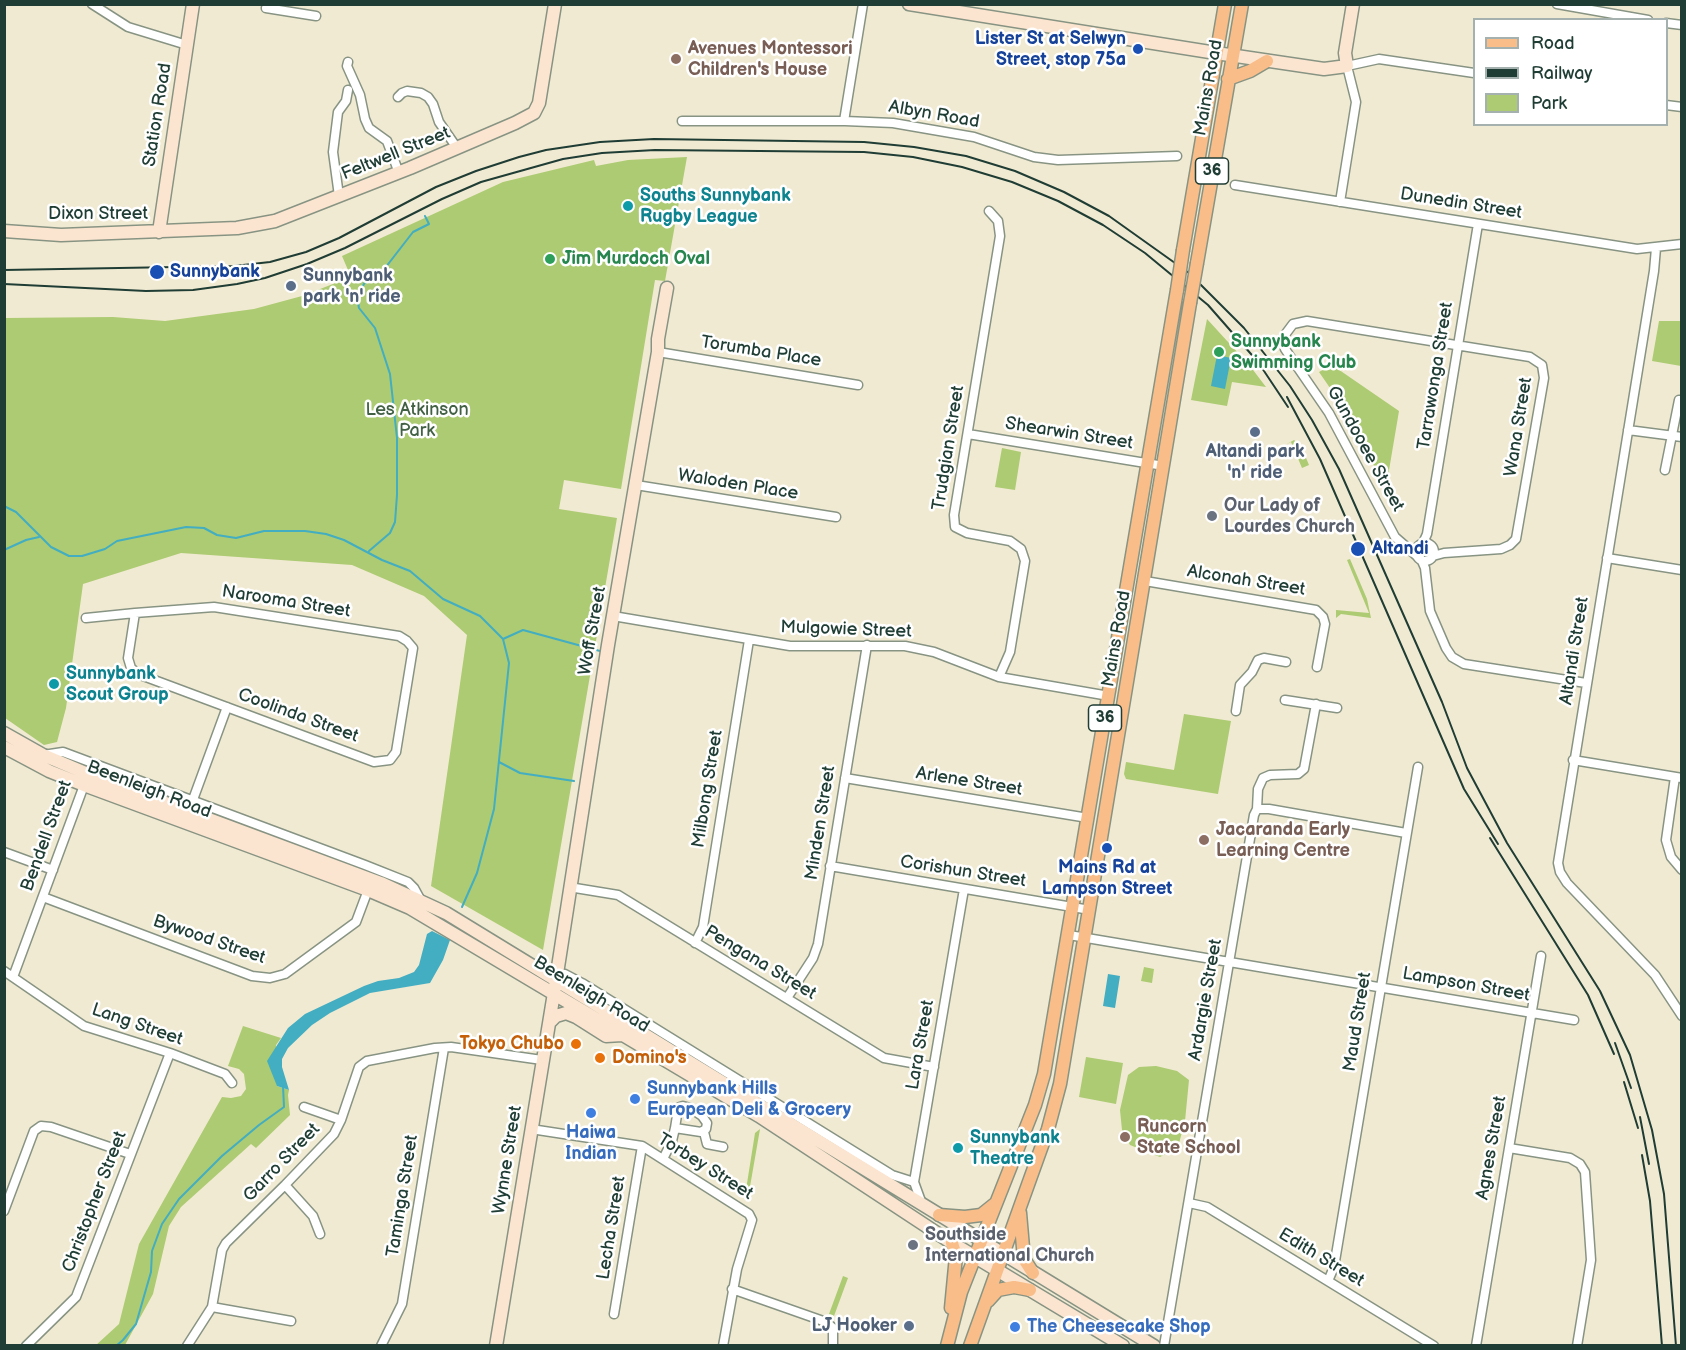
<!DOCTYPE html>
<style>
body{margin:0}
#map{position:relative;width:1686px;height:1350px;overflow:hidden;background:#f1ead2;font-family:"Balsamiq Sans",sans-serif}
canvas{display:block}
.frame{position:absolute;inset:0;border:6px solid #1f3d34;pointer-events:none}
.legend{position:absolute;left:1473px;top:18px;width:195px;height:108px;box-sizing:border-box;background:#fff;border:2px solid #a5b1ae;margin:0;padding:8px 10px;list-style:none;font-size:18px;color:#1f3d34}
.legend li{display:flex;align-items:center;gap:12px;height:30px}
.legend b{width:30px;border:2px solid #a5b1ae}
</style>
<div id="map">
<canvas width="1686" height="1350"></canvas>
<div class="frame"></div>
<ul class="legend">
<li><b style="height:8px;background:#f8bd89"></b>Road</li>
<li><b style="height:8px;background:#1f3d34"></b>Railway</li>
<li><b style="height:16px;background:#accb72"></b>Park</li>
</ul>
</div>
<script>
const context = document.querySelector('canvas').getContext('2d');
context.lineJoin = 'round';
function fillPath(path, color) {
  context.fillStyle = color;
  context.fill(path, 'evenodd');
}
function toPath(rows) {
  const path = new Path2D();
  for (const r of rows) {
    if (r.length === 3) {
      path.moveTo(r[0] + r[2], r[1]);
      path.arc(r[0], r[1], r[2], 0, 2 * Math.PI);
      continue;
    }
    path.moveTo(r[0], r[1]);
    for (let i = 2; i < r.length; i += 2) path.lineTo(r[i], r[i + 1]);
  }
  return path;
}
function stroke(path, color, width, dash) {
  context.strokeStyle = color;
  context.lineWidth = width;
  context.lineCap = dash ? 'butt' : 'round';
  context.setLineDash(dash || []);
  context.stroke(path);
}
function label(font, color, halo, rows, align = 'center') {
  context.font = font + ' "Balsamiq Sans",sans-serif';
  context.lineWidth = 5;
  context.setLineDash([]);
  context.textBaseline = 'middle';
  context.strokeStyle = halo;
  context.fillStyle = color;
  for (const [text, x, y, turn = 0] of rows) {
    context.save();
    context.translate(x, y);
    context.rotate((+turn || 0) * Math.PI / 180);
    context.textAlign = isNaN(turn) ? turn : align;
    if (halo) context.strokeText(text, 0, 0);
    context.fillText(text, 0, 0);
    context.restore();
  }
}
const green = toPath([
 [687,157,665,281,655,280,621,489,564,480,559,509,617,518,543,950,431,886,467,635,424,596,352,565,181,553,83,584,66,708,57,742,44,745,5,718,5,318,113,317,165,321,254,309,302,296,351,277,342,256,503,182,594,160,596,166,628,160],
 [1207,319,1250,366,1266,387,1232,382,1227,406,1191,400],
 [1659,321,1681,321,1681,366,1652,361],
 [1332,365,1399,411,1386,488,1339,401,1319,372],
 [1294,440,1301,446,1309,465,1302,468,1291,442,1285,445],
 [1002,448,1021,452,1015,490,995,487],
 [1350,559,1367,599,1371,618,1341,614,1336,618,1336,610,1369,613,1347,560],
 [1184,714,1231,721,1218,794,1126,779,1124,774,1126,762,1174,770],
 [1144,967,1154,969,1152,983,1141,981],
 [243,1026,281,1038,276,1045,277,1086,289,1090,288,1095,290,1115,256,1148,251,1144,181,1207,169,1226,153,1294,125,1345,95,1346,119,1324,139,1244,222,1097,231,1098,241,1096,246,1089,244,1074,239,1069,228,1066],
 [1086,1057,1123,1063,1116,1104,1079,1097],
 [1156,1066,1177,1071,1189,1080,1185,1121,1178,1147,1160,1157,1130,1145,1122,1130,1120,1110,1128,1075,1139,1067],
 [760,1129,748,1198,745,1196,755,1133],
 [843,1276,848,1278,834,1316,829,1314]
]);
const water = toPath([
 [1217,355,1231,358,1225,389,1211,386],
 [432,931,450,940,443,960,430,983,370,993,330,1013,312,1025,288,1048,282,1059,282,1067,289,1090,277,1086,267,1061,288,1028,305,1014,364,986,378,981,399,978,414,972,419,965,427,934],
 [1108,974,1120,976,1115,1008,1103,1006]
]);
const stream = toPath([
 [4,506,16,512,51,547,69,556,82,556,105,549,117,541,186,527,204,528,217,535,236,538,264,531,305,531,326,534,344,540,382,560,410,571,443,599,480,616,503,639,509,663,494,809,477,873,462,907],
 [4,550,26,540,39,537],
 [369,551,390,533,395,522,397,495,397,438,390,374,375,328,359,308,357,297,365,282,382,272,413,232,429,224,425,216],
 [503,639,523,630,600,651],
 [499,762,520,773,574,781],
 [116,1346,123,1340,136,1324,151,1272,152,1251,162,1224,179,1199,222,1156,259,1125,284,1107,283,1086]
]);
const street = toPath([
 [92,4,128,27,187,45],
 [1557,4,1648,20],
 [266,8,316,16],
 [1666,23,1682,25],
 [348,62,347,66,360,95,365,119,369,128,387,141,399,173],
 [398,97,402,93,407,91,421,93,428,97,433,104,439,122,457,148],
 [1666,105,1682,107],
 [682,121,845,121,893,123,974,137,1034,157,1058,160,1177,156],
 [844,121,863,4],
 [1235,185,1637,249,1682,244],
 [339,196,333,152,338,112,346,101,348,90],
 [1340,202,1356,102,1347,66,1379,59,1474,73],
 [989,211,998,221,1000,236,954,515,955,527,967,533,1010,541,1021,549,1025,561,1010,652,999,677],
 [1656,248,1654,271,1558,863,1560,872,1567,883,1655,975,1682,1016],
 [658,352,858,385],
 [1628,430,1682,437],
 [968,434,1164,466],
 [1665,470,1679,400],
 [636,485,836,517],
 [1423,543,1427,534,1478,224],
 [1425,552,9],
 [1418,557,1395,537,1329,413,1285,349,1284,336,1293,324,1307,321,1530,357,1542,365,1544,378,1516,539,1510,545,1501,549,1444,553,1433,556],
 [1607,558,1682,570],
 [1421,559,1425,568,1430,611,1446,648,1452,657,1464,664,1586,683],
 [1145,581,1316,610,1323,617,1325,624,1317,667],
 [613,616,790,646,905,646,934,652,999,677,1109,696],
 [86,618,135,613,214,607,399,636,407,641,413,648,396,752,390,760,374,762,138,674,131,668,128,658,135,613],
 [1285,700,1337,708],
 [1236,711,1240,685,1252,672,1258,660,1264,658,1286,662],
 [43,755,63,752,365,865,408,882,414,888,420,899],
 [1573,760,1682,778],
 [1675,777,1666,840,1671,857,1682,870],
 [845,778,1088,818],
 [191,805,227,707],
 [1257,809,1258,789,1263,778,1270,775,1298,774,1304,769,1316,704],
 [4,852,53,870],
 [830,866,1090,910],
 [569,887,618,895,884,1058,934,1067],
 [43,897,252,976,270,978,285,974,356,922,368,890],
 [1069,935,1574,1020],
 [695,943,703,927,749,640],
 [4,971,84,1026,170,1053,225,1074,232,1083],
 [552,973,565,974,582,983,892,1175,914,1182],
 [13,977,86,780],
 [787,998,813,958,818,944,867,645],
 [304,1107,341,1120],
 [531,1129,642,1146,749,1214,752,1220,737,1269,723,1346],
 [704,1132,707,1144,723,1147],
 [1509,1148,1570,1158,1580,1164,1585,1172,1591,1260,1577,1346],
 [663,1159,672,1141,675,1128,678,1109,680,1107,683,1106,690,1108,702,1116,707,1123,706,1129,701,1132,675,1128],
 [285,1185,313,1216,320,1234],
 [1189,1203,1207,1207,1434,1346],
 [922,1204,914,1182,964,889],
 [4,1211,34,1131,41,1126,51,1127,130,1154],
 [1328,1281,1334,1267,1418,767],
 [732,1289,826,1322,833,1328,833,1346],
 [212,1307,291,1321],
 [614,1314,642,1146],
 [26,1346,76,1297,170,1053],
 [187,1346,212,1307,222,1250,226,1243,285,1185,334,1134,341,1120,359,1067,367,1061,435,1048,451,1047,542,1060],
 [381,1346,402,1304,444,1048],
 [1164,1346,1254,815,1257,809,1269,809,1406,833],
 [1476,1346,1541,956]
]);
const secondary = toPath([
 [909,4,1216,53,1324,69,1347,66,1345,53,1353,4],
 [4,231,61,235,237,228,275,221,410,168,515,123,534,113,539,103,555,4],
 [159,232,193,4],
 [4,733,43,755,88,774,381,883,446,913,1154,1346],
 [4,747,49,771,84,785,368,890,410,908,759,1116,952,1243,1123,1346],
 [549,1023,556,1016,566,1013,576,1017,606,1036,622,1035],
 [496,1346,554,993,608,645,658,352,658,339,667,288]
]);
const primary = toPath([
 [1228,79,1250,71,1267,61],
 [1183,250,1225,4],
 [1197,263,1242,4],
 [1020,1213,1024,1259,1033,1273],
 [939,1215,965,1217,981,1215,996,1203],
 [988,1301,998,1290,1014,1287,1030,1290],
 [951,1308,956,1256,952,1243],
 [947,1346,961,1292,1035,1105,1044,1074,1177,290],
 [970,1346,1048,1129,1060,1084,1190,303]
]);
const rail = toPath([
 [4,270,234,266,270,262,306,252,339,238,436,187,476,171,519,157,546,150,600,142,654,139,864,142,914,147,966,156,1015,171,1064,192,1109,216,1189,273,1244,328,1290,386,1312,420,1339,469,1442,702,1467,768,1507,843,1600,991,1630,1055,1652,1130,1664,1194,1676,1346],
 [4,284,146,291,193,290,237,284,265,278,307,264,345,248,442,199,481,182,563,159,602,153,655,150,864,152,913,157,962,167,1012,182,1058,201,1103,225,1145,253,1208,305,1258,362,1288,407],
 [1287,397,1320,459,1464,789,1498,844],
 [1490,838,1588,995,1614,1054],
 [1615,1043,1631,1088],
 [1624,1082,1638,1128],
 [1640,1117,1649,1164],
 [1642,1155,1650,1201,1662,1346]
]);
const primaryBridge = toPath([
 [1177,290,1183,250],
 [1190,303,1197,263]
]);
const markers = [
 [1138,49,6,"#1a4fb4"],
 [676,59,6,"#8d6e63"],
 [628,206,6,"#0f9aa8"],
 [550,259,6,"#2e9e5b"],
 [157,272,8,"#1a4fb4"],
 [291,286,6,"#5c6f8a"],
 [1219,352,6,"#2e9e5b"],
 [1255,432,6,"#5c6f8a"],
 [1212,516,6,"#6b7280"],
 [1358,549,8,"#1a4fb4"],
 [54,684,6,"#0f9aa8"],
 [1204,840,6,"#8d6e63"],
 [1107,848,6,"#1a4fb4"],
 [576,1044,6,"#e8710a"],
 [600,1058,6,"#e8710a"],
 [635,1099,6,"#3f7fe0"],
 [591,1113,6,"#3f7fe0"],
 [1125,1137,6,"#8d6e63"],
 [958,1148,6,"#0f9aa8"],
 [913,1245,6,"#6b7280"],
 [909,1326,6,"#5c6f8a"],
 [1015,1327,6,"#3f7fe0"]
];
const shields = [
 [1212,171,33],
 [1105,718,33]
];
const shieldNames = [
 ["36",1212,171],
 ["36",1105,718]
];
const transitNames = [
 ["Lister St at Selwyn",1126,39,"right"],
 ["Street, stop 75a",1126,60,"right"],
 ["Sunnybank",170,272],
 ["Altandi",1372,549],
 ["Mains Rd at",1107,868,"center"],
 ["Lampson Street",1107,889,"center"]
];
const educationNames = [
 ["Avenues Montessori",688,49],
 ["Children's House",688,70],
 ["Jacaranda Early",1216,830],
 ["Learning Centre",1216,851],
 ["Runcorn",1137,1127],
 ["State School",1137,1148]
];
const streetNames = [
 ["Mains Road",1209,88,-80],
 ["Station Road",158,115,-81],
 ["Albyn Road",934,115,10],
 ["Feltwell Street",396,154,-22],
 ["Dunedin Street",1461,204,9],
 ["Dixon Street",98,214],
 ["Torumba Place",761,352,9],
 ["Tarrawonga Street",1436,376,-81],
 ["Wana Street",1519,427,-81],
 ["Shearwin Street",1069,434,9],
 ["Trudgian Street",949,448,-81],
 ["Gundooee Street",1365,449,61],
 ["Waloden Place",738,485,9],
 ["Alconah Street",1246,581,9],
 ["Narooma Street",286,602,9],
 ["Mulgowie Street",846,630,2],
 ["Woff Street",593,631,-80],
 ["Mains Road",1117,639,-80],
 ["Altandi Street",1575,651,-81],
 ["Coolinda Street",298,716,20],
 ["Arlene Street",969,782,9],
 ["Milbong Street",708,789,-81],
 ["Beenleigh Road",149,790,21],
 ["Minden Street",821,823,-81],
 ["Bendell Street",47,836,-70],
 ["Corishun Street",963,872,9],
 ["Bywood Street",209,940,19],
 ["Pengana Street",760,963,31],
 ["Lampson Street",1466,985,10],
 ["Beenleigh Road",591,995,31],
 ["Ardargie Street",1206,1000,-80],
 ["Maud Street",1358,1022,-81],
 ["Lang Street",137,1025,19],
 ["Lara Street",921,1045,-80],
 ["Agnes Street",1492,1148,-80],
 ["Wynne Street",508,1160,-81],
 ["Garro Street",282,1163,-46],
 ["Torbey Street",705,1167,32],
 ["Taminga Street",403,1196,-81],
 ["Christopher Street",95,1202,-69],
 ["Lecha Street",612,1228,-81],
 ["Edith Street",1321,1258,31]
];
const cultureNames = [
 ["Souths Sunnybank",640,196],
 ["Rugby League",640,217],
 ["Sunnybank",66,674],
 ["Scout Group",66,695],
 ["Sunnybank",970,1138],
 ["Theatre",970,1159]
];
const leisureNames = [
 ["Jim Murdoch Oval",562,259],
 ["Sunnybank",1231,342],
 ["Swimming Club",1231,363]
];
const serviceNames = [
 ["Sunnybank",303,276],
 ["park 'n' ride",303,297],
 ["Altandi park",1255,452,"center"],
 ["'n' ride",1255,473,"center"],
 ["LJ Hooker",897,1326,"right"]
];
const parkNames = [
 ["Les Atkinson",417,410],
 ["Park",417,431]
];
const worshipNames = [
 ["Our Lady of",1224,506],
 ["Lourdes Church",1224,527],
 ["Southside",925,1235],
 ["International Church",925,1256]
];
const foodNames = [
 ["Tokyo Chubo",564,1044],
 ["Domino's",612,1058,"left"]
];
const shopNames = [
 ["Sunnybank Hills",647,1089],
 ["European Deli & Grocery",647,1110],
 ["Haiwa",591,1133,"center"],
 ["Indian",591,1154,"center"],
 ["The Cheesecake Shop",1027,1327]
];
fillPath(green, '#accb72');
fillPath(water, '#43adc1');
stroke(stream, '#43adc1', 2);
stroke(street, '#889483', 11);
stroke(secondary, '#889483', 15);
stroke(primary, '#889483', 15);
stroke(street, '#fff', 8);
stroke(secondary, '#fce5d0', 12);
stroke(primary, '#f8bd89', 12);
stroke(rail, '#1f3d34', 2);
stroke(primaryBridge, '#889483', 15, []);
stroke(primaryBridge, '#f8bd89', 12);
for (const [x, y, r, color] of markers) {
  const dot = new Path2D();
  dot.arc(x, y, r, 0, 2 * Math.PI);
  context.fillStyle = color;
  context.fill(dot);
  stroke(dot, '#fff', 2);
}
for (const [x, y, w] of shields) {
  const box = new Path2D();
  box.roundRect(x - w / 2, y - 13, w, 26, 4.5);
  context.fillStyle = '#fff';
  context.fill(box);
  stroke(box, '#1f3d34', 1.5);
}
label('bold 16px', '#1f3d34', null, shieldNames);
label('bold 18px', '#164399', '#fff', transitNames, 'left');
label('bold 18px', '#785e54', '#fff', educationNames, 'left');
label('18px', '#1f3d34', '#fff', streetNames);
label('bold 18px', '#0d838f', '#fff', cultureNames, 'left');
label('bold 18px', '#27864d', '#fff', leisureNames, 'left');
label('bold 18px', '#4e5e75', '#fff', serviceNames, 'left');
label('18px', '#426044', '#fff', parkNames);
label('bold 18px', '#5b616d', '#fff', worshipNames, 'left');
label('bold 18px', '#c56008', '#fff', foodNames, 'right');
label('bold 18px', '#366cbe', '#fff', shopNames, 'left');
</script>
